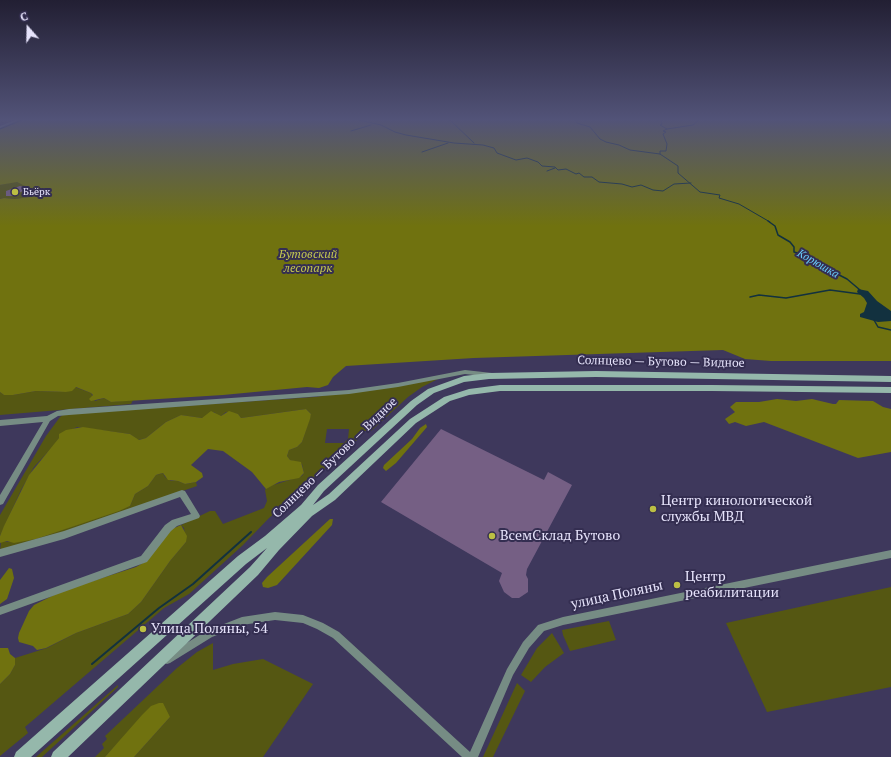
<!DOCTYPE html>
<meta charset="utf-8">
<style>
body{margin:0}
#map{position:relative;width:891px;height:757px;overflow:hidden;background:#3e385c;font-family:"PT Serif",serif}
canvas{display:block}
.north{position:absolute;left:8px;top:8px;width:40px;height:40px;-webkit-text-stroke:3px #342e51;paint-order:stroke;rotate:340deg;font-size:11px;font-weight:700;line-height:16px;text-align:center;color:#e6e3fb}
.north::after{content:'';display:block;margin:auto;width:14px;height:18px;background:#e6e3fb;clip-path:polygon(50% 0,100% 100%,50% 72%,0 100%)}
</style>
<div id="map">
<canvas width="891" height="757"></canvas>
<div class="north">С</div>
</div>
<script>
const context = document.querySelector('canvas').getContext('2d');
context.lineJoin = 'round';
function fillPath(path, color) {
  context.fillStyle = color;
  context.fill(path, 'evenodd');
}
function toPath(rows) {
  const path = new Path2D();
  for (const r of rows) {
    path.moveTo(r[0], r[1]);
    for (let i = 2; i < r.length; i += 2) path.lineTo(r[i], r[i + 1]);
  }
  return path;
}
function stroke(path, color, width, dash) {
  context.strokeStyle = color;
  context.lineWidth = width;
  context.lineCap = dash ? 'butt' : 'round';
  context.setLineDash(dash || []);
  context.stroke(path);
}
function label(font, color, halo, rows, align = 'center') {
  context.font = font + ' "PT Serif",serif';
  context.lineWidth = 4;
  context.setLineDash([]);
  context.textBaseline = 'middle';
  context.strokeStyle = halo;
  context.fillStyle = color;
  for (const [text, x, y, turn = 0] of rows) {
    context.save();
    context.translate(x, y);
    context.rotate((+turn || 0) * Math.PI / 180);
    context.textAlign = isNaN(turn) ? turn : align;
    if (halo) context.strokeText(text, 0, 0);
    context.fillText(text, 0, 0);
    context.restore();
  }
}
const green = toPath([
 [13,182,17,182,38,188,31,197,15,199,4,198,0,199,0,185],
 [438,379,422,387,408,397,371,431,363,431,358,439,269,518,243,545,189,594,164,608,25,727,28,733,0,756,0,684,10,674,15,665,15,658,47,648,76,633,128,614,141,602,170,561,186,542,184,528,181,525,210,511,215,511,223,524,264,508,267,501,265,490,267,487,302,476,304,473,302,464,290,460,287,456,289,450,297,447,302,442,311,414,306,409,241,418,238,414,226,412,221,416,218,416,214,412,202,418,181,415,166,422,146,438,138,440,130,434,77,427,59,436,59,438,56,443,34,467,21,490,0,536,0,515,46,436,60,417,64,414,315,397],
 [327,429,349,429,348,439,344,443,325,443],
 [75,387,91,393,95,401,104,398,111,402,133,400,131,404,0,415,0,392,4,395,13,395,36,391,66,392],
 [163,473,165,477,171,481,178,481,185,484,196,482,197,486,58,534,0,551,1,541,10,542,36,539,130,506,135,494,148,486,156,475],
 [891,587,891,687,767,712,726,623],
 [609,621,616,640,570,651,563,635,562,630],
 [552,633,564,653,545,667,531,682,521,675,537,648],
 [213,643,213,670,233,664,263,659,313,684,263,757,134,757,170,717,116,745,105,757,95,757,104,748,102,744,107,739,105,736,177,668,197,652],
 [517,683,525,691,493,757,483,757],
 [118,685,118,687,42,757,36,757]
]);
const forest = toPath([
 [21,120,891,120,891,361,771,361,745,359,723,350,474,358,346,366,333,377,328,385,319,388,307,387,223,395,111,402,104,398,91,401,89,399,93,395,91,393,76,387,72,391,66,392,36,391,13,395,4,395,0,392,0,199,4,198,15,199,30,197,32,193,31,192,37,189,27,187,17,182,0,185,0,129],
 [777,399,796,401,812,399,833,404,836,404,839,400,873,401,883,407,891,409,891,452,858,458,764,422,746,426,735,422,729,424,725,419,735,412,730,407,736,402,759,402],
 [306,409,311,414,310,419,302,442,297,447,289,450,287,456,290,460,301,462,304,473,299,478,279,482,266,489,252,472,223,451,208,449,191,465,202,473,203,477,196,482,185,484,178,481,168,480,163,473,159,474,156,475,148,486,135,494,130,506,119,511,36,539,14,543,7,541,0,543,0,536,4,526,29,475,59,438,59,434,66,430,83,427,109,431,130,434,139,440,146,438,166,422,181,415,202,418,211,411,221,416,229,411,238,414,241,418],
 [426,424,427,427,396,463,386,471,383,468,384,465,412,439,420,428],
 [330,519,333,519,332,525,277,585,268,588,263,587,262,583,267,577],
 [181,525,187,536,186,542,170,561,141,602,128,614,76,633,46,648,37,650,33,646,19,642,18,638,19,633,29,611,34,605,62,591,136,567,143,563,172,529],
 [9,568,12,569,14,578,7,599,0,604,0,580],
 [0,648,8,648,10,654,15,658,15,665,10,674,0,684],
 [159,703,163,703,170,717,134,757,105,757,142,715,151,706]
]);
const water = toPath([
 [858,289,868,291,877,301,891,311,891,321,878,322,860,317,860,314,864,312,867,303,864,298,857,292]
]);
const streamFar2 = toPath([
 [359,120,381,125,395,132,406,135,454,143,483,145,494,148,497,153,516,160,527,158,538,162,542,166,555,167,558,170,566,169,576,174,579,173,584,177,592,177,599,182,622,184,632,187,641,185,653,190,663,191,674,184,691,183],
 [450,120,474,143],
 [575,120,577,123,590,127,600,139,606,142,619,145,630,150,660,154,678,166,678,173,700,192,720,195,719,198,739,204,770,222],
 [0,129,23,120],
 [667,129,693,125,699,120],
 [351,131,371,125],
 [422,152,448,143],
 [660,154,660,151,666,151,667,144,663,134,666,132,663,131,667,129,660,125,662,124,661,121,663,120],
 [547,171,555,168]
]);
const streamFar1 = toPath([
 [768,221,775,226,778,235,790,242,794,247,794,252,808,256,812,261,847,279,860,290],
 [750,297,759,295,786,298,830,290,860,294],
 [874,320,878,327,891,330]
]);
const stream = toPath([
 [92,664,159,608,193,584,251,532]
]);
const building = toPath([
 [20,186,28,188,14,196,6,196,6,191],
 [441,429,544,480,548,472,572,485,527,569,526,575,528,579,528,592,519,598,512,598,504,592,499,581,502,573,381,502]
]);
const minor = toPath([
 [15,120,20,120,0,128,0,126,15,120],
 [465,370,492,373,495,375,492,377,465,374,398,387,349,394,69,415,58,416,50,421,3,504,0,505,0,495,43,422,0,426,0,420,47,416,57,411,69,409,349,390,398,383,465,370],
 [182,490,185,491,199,514,200,516,199,518,177,526,171,531,147,562,0,615,0,607,141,556,165,525,172,520,191,514,180,497,64,539,0,557,0,549,64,531,182,490],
 [891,550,891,558,563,625,544,631,529,648,513,675,478,757,462,757,333,638,317,629,303,623,275,620,242,625,212,637,170,663,167,664,164,663,163,660,164,657,206,631,242,617,275,612,303,615,323,623,339,632,470,752,507,669,523,642,538,625,563,617,891,550]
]);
const secondary = toPath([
 [596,371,891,376,891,382,596,377,489,379,464,382,434,393,417,405,324,491,313,505,329,494,410,419,444,397,469,389,500,385,712,385,891,387,891,393,712,391,500,391,469,395,450,401,416,423,335,500,312,516,279,550,258,575,68,757,51,757,53,752,250,567,267,548,246,564,31,757,14,757,16,752,238,556,265,536,301,505,318,485,411,401,428,389,464,376,489,373,596,371]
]);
const markers = [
 [15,192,4,"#bcbf44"],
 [653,509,4,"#bcbf44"],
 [492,536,4,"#bcbf44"],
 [677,585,4,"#bcbf44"],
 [143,629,4,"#bcbf44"]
];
const farPoinames = [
 ["Бьёрк",23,192]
];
const farWaternames = [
 ["Корюшка",818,264,30]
];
const parkNames = [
 ["Бутовский",308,255],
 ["лесопарк",308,269]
];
const streetNames = [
 ["Солнцево — Бутово — Видное",661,362,1],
 ["Солнцево — Бутово — Видное",335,458,-44]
];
const nearPoinames = [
 ["Центр кинологической",661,501],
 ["службы МВД",661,517],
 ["ВсемСклад Бутово",500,536],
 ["Центр",685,577],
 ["реабилитации",685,593],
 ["Улица Поляны, 54",151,629]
];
const nearStreetnames = [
 ["улица Поляны",617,595,-12]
];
fillPath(green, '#555712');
fillPath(forest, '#70720f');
fillPath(water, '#12313f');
stroke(streamFar2, '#12313f', 1);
stroke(streamFar1, '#12313f', 1.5);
stroke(stream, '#12313f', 2);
fillPath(building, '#755f84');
fillPath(minor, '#768c84');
fillPath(secondary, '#95b8ab');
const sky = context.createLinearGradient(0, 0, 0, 226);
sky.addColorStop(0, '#221f33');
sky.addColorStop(0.53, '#525378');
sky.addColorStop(1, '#52537800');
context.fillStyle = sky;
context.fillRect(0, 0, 891, 226);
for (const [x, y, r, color] of markers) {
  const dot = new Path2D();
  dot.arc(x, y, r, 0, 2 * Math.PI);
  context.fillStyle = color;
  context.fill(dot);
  stroke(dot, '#342e51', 1.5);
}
label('10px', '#e6e3fb', '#342e51', farPoinames, 'left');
label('italic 11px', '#69ccfa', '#342e51', farWaternames);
label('italic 12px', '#c4c84f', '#342e51', parkNames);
label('12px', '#e6e3fb', '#342e51', streetNames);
label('14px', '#e6e3fb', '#342e51', nearPoinames, 'left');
label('14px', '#e6e3fb', '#342e51', nearStreetnames);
</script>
